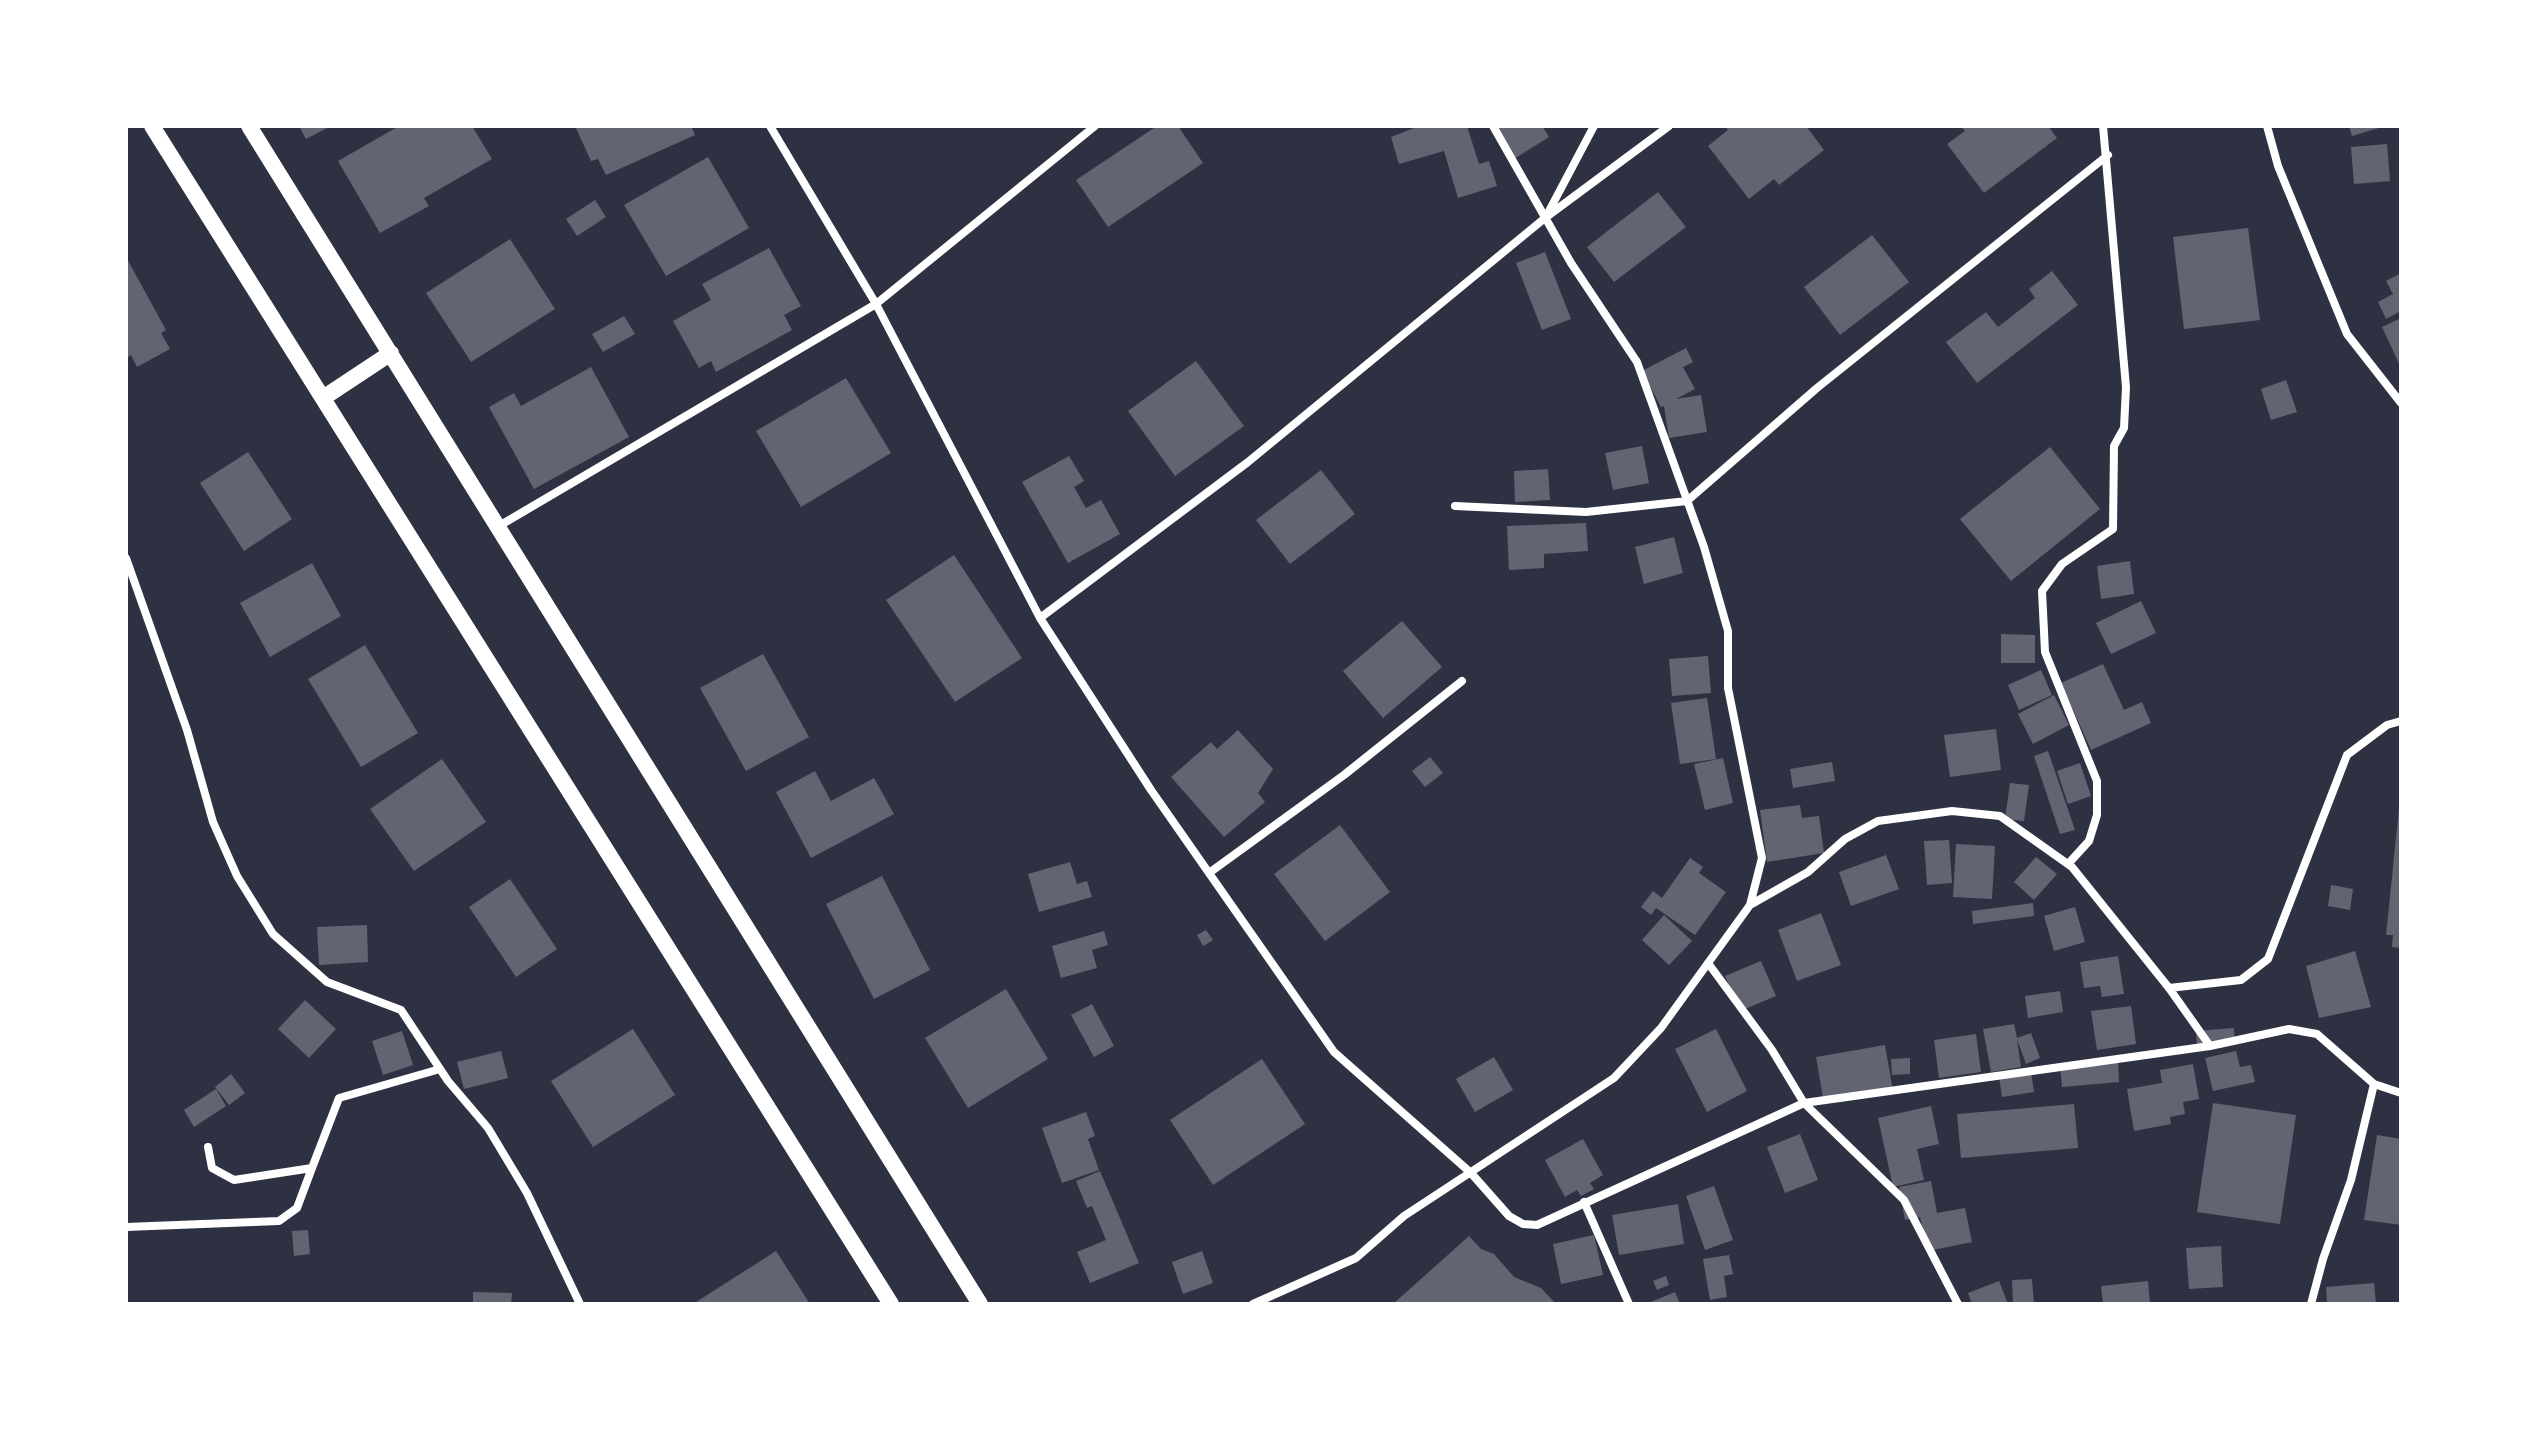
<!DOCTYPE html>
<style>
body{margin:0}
#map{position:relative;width:2527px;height:1430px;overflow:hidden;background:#2d3142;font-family:Ubuntu,sans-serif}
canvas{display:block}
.frame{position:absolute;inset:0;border:128px solid #fff;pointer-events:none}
</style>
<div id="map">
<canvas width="2527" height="1430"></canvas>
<div class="frame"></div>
</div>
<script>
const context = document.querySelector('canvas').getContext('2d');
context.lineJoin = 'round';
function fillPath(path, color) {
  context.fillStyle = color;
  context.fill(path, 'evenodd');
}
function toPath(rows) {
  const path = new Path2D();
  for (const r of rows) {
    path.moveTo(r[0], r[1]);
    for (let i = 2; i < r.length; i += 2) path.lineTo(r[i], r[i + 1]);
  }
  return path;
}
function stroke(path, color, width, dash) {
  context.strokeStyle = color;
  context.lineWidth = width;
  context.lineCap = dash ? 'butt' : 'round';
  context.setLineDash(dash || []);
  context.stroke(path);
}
const building = toPath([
 [299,126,331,126,306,139],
 [399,126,472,126,492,159,424,198,429,206,380,233,338,161],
 [575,126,691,126,695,135,606,175,598,159,591,161],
 [1157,126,1178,126,1203,163,1108,227,1076,180],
 [1419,126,1467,126,1479,164,1489,161,1497,186,1458,198,1444,151,1399,164,1391,137],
 [1496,126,1542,126,1549,137,1514,159],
 [1725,126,1806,126,1824,150,1779,185,1774,179,1749,199,1708,146,1728,130],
 [1961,126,2048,126,2057,138,1984,193,1947,144,1965,131],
 [2349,126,2382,126,2382,127,2352,136],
 [2387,144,2390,181,2354,184,2351,147],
 [708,157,749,228,666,276,624,205],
 [1658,192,1686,227,1614,282,1587,247],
 [595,200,606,217,577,236,566,219],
 [2248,228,2260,320,2184,329,2173,237],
 [1872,235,1909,282,1840,335,1804,287],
 [510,239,555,309,471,362,426,293],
 [769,248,801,306,784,315,792,330,716,372,711,361,699,368,673,321,711,300,702,284],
 [1545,252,1571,319,1542,330,1516,263],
 [126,257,166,330,161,333,170,349,137,367,131,355,126,358],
 [2052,271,2078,305,1977,383,1946,342,1986,312,1998,327,2035,298,2029,289],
 [2401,273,2401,311,2386,319,2378,302,2393,294,2386,281],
 [624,316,635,334,603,352,592,334],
 [2401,318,2401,368,2382,327],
 [1686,348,1693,362,1683,367,1695,389,1676,399,1701,395,1707,432,1669,438,1664,406,1661,407,1642,371],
 [1196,361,1244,426,1175,476,1128,411],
 [591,367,629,437,534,489,489,407,514,393,521,406],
 [846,378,891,453,801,507,756,431],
 [2286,380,2297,412,2271,420,2261,389],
 [1642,446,1649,483,1613,490,1605,453],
 [2050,447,2100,509,2011,581,1960,519],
 [248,452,292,519,244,551,200,483],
 [1069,456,1084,481,1074,487,1086,508,1101,500,1120,534,1068,563,1022,482],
 [1548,469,1550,500,1515,502,1514,471],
 [1321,470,1355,514,1290,564,1256,520],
 [1586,523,1588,551,1544,554,1544,568,1509,570,1507,526],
 [1674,537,1683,573,1644,584,1635,547],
 [954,555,1022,658,955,702,886,600],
 [2130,561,2134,594,2101,599,2097,566],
 [312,563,341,616,270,657,240,603],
 [2141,601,2156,633,2111,654,2096,623],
 [1402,621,1442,667,1383,718,1343,671],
 [2001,634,2035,635,2035,663,2001,663],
 [365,645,418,733,361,767,308,679],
 [763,654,809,737,746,771,700,688],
 [1708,656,1711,693,1672,696,1669,659],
 [2103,664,2124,710,2142,702,2151,723,2091,750,2061,683],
 [2041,670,2052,695,2019,710,2008,685],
 [2054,695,2069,725,2033,744,2018,714],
 [1707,698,1716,759,1680,764,1671,703],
 [1996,729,2001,770,1950,777,1944,735],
 [1238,730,1273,769,1258,793,1265,802,1224,837,1171,777,1211,742,1217,749],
 [2048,751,2075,830,2060,834,2034,756],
 [1430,757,1443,773,1425,787,1412,771],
 [1723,758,1733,803,1705,810,1694,764],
 [442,759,486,822,414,871,370,809],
 [1832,762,1835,781,1793,788,1790,769],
 [2080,763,2091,796,2068,804,2057,771],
 [815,771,831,801,874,778,894,814,811,858,776,792],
 [2010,783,2029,785,2024,821,2005,819],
 [1800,805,1802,818,1819,816,1824,853,1767,862,1760,810],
 [2399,808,2401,809,2401,948,2392,947,2393,935,2386,935],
 [1340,825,1390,892,1325,941,1274,874],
 [1949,840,1952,883,1927,885,1924,841],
 [1956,844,1995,846,1992,899,1953,897],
 [1886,855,1899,889,1851,906,1839,872],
 [2036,857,2057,874,2034,900,2014,882],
 [1690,858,1703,867,1699,873,1726,892,1695,935,1656,908,1651,915,1641,907,1653,891,1662,898],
 [1070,862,1077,884,1087,881,1092,897,1039,912,1028,874],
 [882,876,930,970,874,999,826,904],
 [510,879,557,949,516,977,469,907],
 [2331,885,2353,889,2350,910,2328,906],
 [2033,903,2034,916,1973,924,1972,911],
 [2075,907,2085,942,2054,951,2044,916],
 [1821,913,1841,965,1797,981,1778,930],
 [1664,915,1692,941,1669,965,1642,940],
 [367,925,368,962,319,965,317,927],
 [1206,930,1213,940,1203,946,1197,935],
 [1104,931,1108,945,1092,950,1097,968,1061,978,1052,946],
 [2355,951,2371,1007,2319,1018,2306,966],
 [2118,956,2124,994,2102,997,2100,986,2084,988,2080,962],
 [1761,961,1776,996,1740,1011,1725,976],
 [1006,989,1048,1059,968,1108,925,1038],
 [2060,991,2063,1012,2028,1018,2025,996],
 [305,1000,336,1029,309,1058,278,1029],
 [1092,1004,1114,1046,1094,1057,1071,1015],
 [2131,1006,2136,1044,2097,1050,2091,1011],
 [2014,1024,2017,1038,2031,1033,2040,1058,2026,1064,2017,1039,2021,1067,1991,1072,1983,1029],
 [2234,1028,2235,1045,2197,1048,2196,1031],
 [633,1029,675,1095,593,1147,551,1081],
 [1716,1029,1747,1091,1707,1112,1675,1049],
 [402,1031,413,1065,383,1075,372,1041],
 [1976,1034,1981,1072,1939,1078,1934,1040],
 [1885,1045,1893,1091,1824,1103,1816,1057],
 [501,1051,508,1078,464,1089,457,1062],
 [2236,1051,2240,1067,2251,1065,2255,1082,2213,1091,2205,1058],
 [1494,1057,1513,1090,1475,1112,1456,1079],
 [1910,1058,1910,1074,1892,1075,1891,1059],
 [1262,1059,1305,1124,1213,1185,1170,1120],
 [2118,1062,2119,1082,2062,1087,2060,1066],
 [2193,1064,2199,1099,2183,1102,2185,1114,2170,1117,2171,1124,2134,1131,2127,1089,2162,1083,2160,1070],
 [2031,1072,2034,1092,2002,1097,1999,1076],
 [231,1074,245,1093,229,1105,215,1087],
 [216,1089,226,1106,194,1127,184,1110],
 [2213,1103,2296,1115,2280,1224,2197,1212],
 [2074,1104,2078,1148,1961,1158,1957,1114],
 [1931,1106,1939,1144,1917,1149,1924,1180,1893,1187,1878,1118],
 [1086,1112,1095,1136,1088,1139,1099,1170,1062,1183,1042,1128],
 [1800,1134,1818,1180,1785,1193,1767,1147],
 [2377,1135,2401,1139,2401,1225,2364,1220],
 [1583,1139,1603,1175,1590,1183,1594,1189,1581,1196,1577,1190,1565,1197,1545,1160],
 [1100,1171,1139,1263,1090,1283,1077,1252,1106,1240,1092,1206,1087,1208,1076,1181],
 [1931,1181,1937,1213,1965,1208,1972,1242,1928,1251,1920,1217,1905,1220,1899,1187],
 [1714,1186,1733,1240,1705,1250,1686,1196],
 [1678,1204,1684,1244,1619,1255,1612,1215],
 [308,1230,310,1254,294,1256,292,1231],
 [1594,1235,1603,1275,1561,1284,1553,1244],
 [1469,1236,1481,1249,1494,1254,1514,1277,1541,1288,1556,1304,1393,1304],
 [2221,1246,2223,1287,2189,1289,2186,1248],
 [776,1251,810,1304,693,1304],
 [1202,1251,1213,1283,1183,1294,1172,1262],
 [1729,1255,1733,1274,1724,1276,1727,1297,1710,1300,1703,1259],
 [1666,1276,1669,1285,1657,1290,1653,1281],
 [2032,1279,2034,1304,2013,1304,2012,1280],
 [1999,1281,2008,1304,1972,1304,1968,1293],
 [2148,1281,2150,1304,2103,1304,2101,1286],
 [2374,1283,2376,1304,2327,1304,2326,1287],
 [473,1292,512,1293,511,1304,473,1304],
 [1675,1292,1680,1304,1646,1304]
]);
const minor = toPath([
 [770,126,876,304,1040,618,1151,790,1334,1052,1471,1173,1509,1216,1523,1224,1537,1225,1804,1103,2210,1046,2289,1029,2317,1034,2374,1084,2401,1093],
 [2267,126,2278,166,2347,334,2401,403],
 [1548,213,1594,126],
 [1455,506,1586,512,1687,501,1817,388,2108,155],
 [499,526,876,304,1095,126],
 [126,558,187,730,213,822,237,876,273,934,327,982,401,1010,448,1081,488,1128,527,1193,580,1304],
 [1040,618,1248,462,1545,218,1669,126],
 [2068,864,2089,841,2097,815,2097,781,2045,652,2042,591,2062,564,2113,529,2114,446,2124,428,2126,387,2103,126],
 [1209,873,1344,775,1462,681],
 [1750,905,1808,872,1845,839,1878,821,1952,811,2000,816,2072,867,2169,988,2210,1046],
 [1708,963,1772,1050,1804,1103,1904,1200,1958,1304],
 [2169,988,2241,980,2268,959,2347,755,2387,725,2401,721],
 [208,1147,212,1168,234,1180,312,1168,339,1098,440,1069],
 [1584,1202,1629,1304],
 [126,1227,279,1221,297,1208,312,1168],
 [1253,1304,1356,1258,1404,1216,1614,1078,1661,1028,1750,905,1762,858,1728,688,1728,631,1704,547,1637,362,1571,263,1493,126],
 [2311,1304,2323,1259,2351,1180,2374,1084]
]);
const secondary = toPath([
 [152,126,891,1304],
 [249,126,980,1304],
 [323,398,391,353]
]);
fillPath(building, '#626471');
stroke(minor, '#fff', 8);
stroke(secondary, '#fff', 16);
</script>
